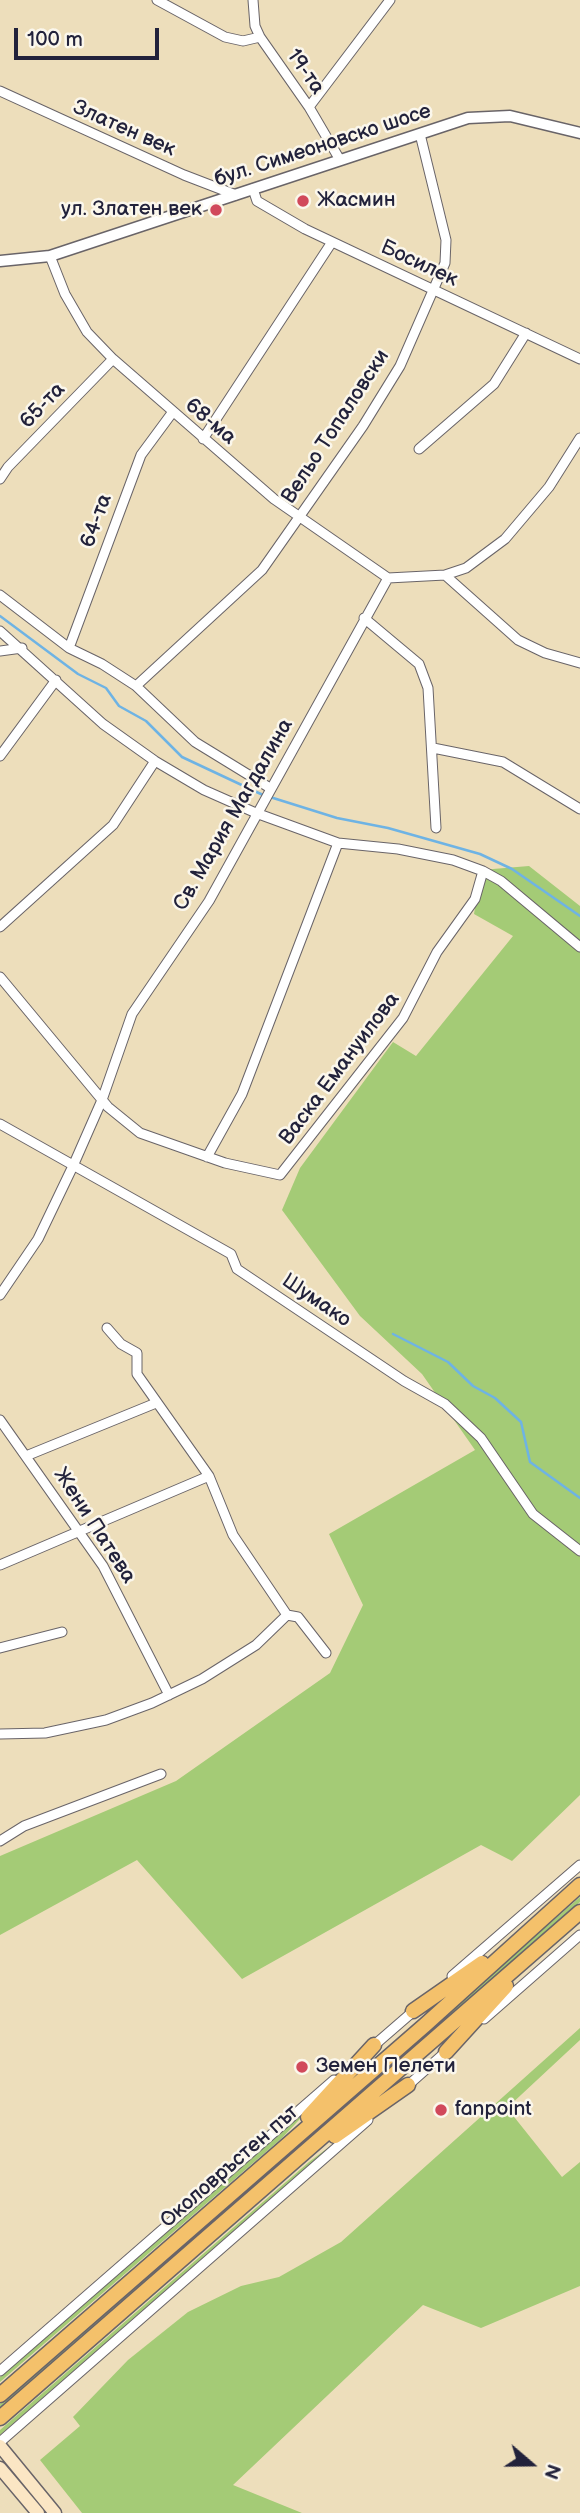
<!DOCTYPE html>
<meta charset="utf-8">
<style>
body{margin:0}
#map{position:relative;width:580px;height:2513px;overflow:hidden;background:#eddebb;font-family:"Balsamiq Sans",sans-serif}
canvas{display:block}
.north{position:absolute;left:496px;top:2429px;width:70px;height:70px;-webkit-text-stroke:5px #fbf7ec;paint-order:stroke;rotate:110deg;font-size:19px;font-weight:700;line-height:28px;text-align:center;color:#22223b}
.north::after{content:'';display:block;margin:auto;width:24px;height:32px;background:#22223b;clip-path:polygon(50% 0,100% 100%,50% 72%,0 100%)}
.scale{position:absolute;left:14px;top:28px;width:145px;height:32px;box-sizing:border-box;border:4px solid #22223b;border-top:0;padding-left:9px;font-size:21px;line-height:24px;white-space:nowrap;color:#22223b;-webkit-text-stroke:5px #fbf7ec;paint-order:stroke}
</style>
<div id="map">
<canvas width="580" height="2513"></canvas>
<div class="north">N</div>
<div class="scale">100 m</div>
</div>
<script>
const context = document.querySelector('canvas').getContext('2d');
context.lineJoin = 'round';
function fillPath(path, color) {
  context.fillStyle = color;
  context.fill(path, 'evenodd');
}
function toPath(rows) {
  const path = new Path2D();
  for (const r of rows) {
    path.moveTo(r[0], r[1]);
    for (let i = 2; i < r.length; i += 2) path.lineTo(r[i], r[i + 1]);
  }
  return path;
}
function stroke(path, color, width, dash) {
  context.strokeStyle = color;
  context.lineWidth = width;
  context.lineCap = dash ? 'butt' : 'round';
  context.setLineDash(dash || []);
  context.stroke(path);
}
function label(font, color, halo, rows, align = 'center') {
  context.font = font + ' "Balsamiq Sans",sans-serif';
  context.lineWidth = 5;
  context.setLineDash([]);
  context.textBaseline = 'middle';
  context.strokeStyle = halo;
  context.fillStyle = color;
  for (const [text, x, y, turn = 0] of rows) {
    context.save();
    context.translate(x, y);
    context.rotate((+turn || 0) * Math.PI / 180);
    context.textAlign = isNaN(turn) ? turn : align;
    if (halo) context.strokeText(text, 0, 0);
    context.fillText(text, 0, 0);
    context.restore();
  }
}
const green = toPath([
 [529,866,580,906,580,1795,512,1861,481,1845,242,1979,137,1860,0,1935,0,1856,176,1781,330,1673,363,1605,329,1534,475,1450,422,1374,360,1316,282,1210,300,1168,393,1042,416,1056,513,936,474,914,481,870],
 [580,1897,580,1902,212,2224,209,2221],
 [580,2028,580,2040,507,2108,562,2177,580,2162,580,2286,481,2328,423,2305,233,2485,302,2513,82,2513,40,2460,80,2426,73,2417,128,2360,188,2312,241,2286,279,2277,341,2242],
 [314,2104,282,2138,0,2382,0,2377],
 [341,2138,145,2310,0,2435,0,2430,309,2162],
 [205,2225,208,2228,0,2410,0,2404]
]);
const stream = toPath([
 [0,616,78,674,106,688,119,706,146,721,182,757,263,795],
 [270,797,337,818,388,828,480,854,512,869,580,916],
 [393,1334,448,1362,473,1386,495,1398,521,1422,530,1462,580,1498]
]);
const minor = toPath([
 [157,0,225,37,243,41,260,37],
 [253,0,255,26,260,37,309,107,340,160],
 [0,91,184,175,236,195],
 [309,107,390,0],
 [253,189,257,201,305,229,580,359],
 [50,256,65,294,87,332,113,359,274,499,388,578],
 [203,439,332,242],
 [419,449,494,384,526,333],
 [0,479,8,467,113,359],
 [445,575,518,640,545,653,580,663],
 [0,595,69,648,102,664,136,686,195,742,270,788],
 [364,618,419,664,428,688,436,828],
 [0,631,103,724,155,761,204,790,256,813,338,843,398,849,453,860,483,871,501,881,580,947],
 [69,648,141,455,172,413],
 [0,651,22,648],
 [136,686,262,570,363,426,400,366,445,263,446,240,420,134],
 [433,748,503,762,580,809],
 [0,756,56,680],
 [0,927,113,825,155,761],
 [0,977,108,1107,140,1133,225,1163,280,1175,403,1018,437,952,475,899,483,871],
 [0,1124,231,1254,237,1269,404,1381,445,1404,481,1438,533,1514,580,1551],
 [207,1157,242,1094,338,843],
 [0,1295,38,1239,73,1166,102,1100,132,1014,209,901,388,578,445,575,466,568,505,539,549,487,580,438],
 [107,1328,121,1344,137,1353,137,1374,209,1476,233,1535,287,1615,298,1617,326,1653],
 [0,1420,103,1566,169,1695],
 [26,1456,156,1403],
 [0,1565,209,1476],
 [0,1648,62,1632],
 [0,1734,45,1733,106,1720,152,1703,202,1679,256,1645,287,1615],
 [0,1841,24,1826,161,1774],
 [452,1976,580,1865],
 [484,2019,580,1935],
 [371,2048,416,2009],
 [405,2088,449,2049],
 [0,2371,334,2080],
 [0,2442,368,2120]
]);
const tertiary = toPath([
 [0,261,50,256,468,118,510,116,580,133]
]);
const secondary = toPath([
 [0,2446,55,2513],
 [0,2468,38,2513]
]);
const trunk = toPath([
 [413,2011,482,1963],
 [446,2052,506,1986],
 [308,2117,374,2045],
 [335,2136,408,2085],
 [0,2395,425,2025,580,1885],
 [0,2418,580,1912]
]);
const markers = [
 [303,201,7,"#d1495b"],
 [216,210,7,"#d1495b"],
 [302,2067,7,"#d1495b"],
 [441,2110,7,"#d1495b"]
];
const streetNames = [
 ["19-та",305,72,55],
 ["Златен век",124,129,24],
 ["бул. Симеоновско шосе",323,146,-18],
 ["Босилек",419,264,25],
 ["65-та",43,406,-46],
 ["68-ма",210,422,40],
 ["Вельо Топаловски",336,427,-57],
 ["64-та",97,521,-70],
 ["Св. Мария Магдалина",234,815,-60],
 ["Васка Емануилова",340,1069,-53],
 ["Шумако",316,1301,34],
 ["Жени Патева",94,1526,57],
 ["Околовръстен път",230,2167,-41]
];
const poiNames = [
 ["Жасмин",317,201],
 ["ул. Златен век",202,210,"right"],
 ["Земен Пелети",316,2067],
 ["fanpoint",455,2110]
];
fillPath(green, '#a4cb76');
stroke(stream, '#6eb3e4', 2.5);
stroke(minor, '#696468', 11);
stroke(tertiary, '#696468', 13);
stroke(secondary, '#696468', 15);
stroke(trunk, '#696468', 17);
stroke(minor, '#fff', 9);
stroke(tertiary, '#fff', 10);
stroke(secondary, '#fbe6c4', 12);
stroke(trunk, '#f4c16b', 14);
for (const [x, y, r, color] of markers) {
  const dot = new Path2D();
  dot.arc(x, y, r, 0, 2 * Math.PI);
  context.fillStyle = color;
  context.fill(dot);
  stroke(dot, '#fbf7ec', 2.5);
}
label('21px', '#22223b', '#fbf7ec', streetNames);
label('21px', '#22223b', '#fbf7ec', poiNames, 'left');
</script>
